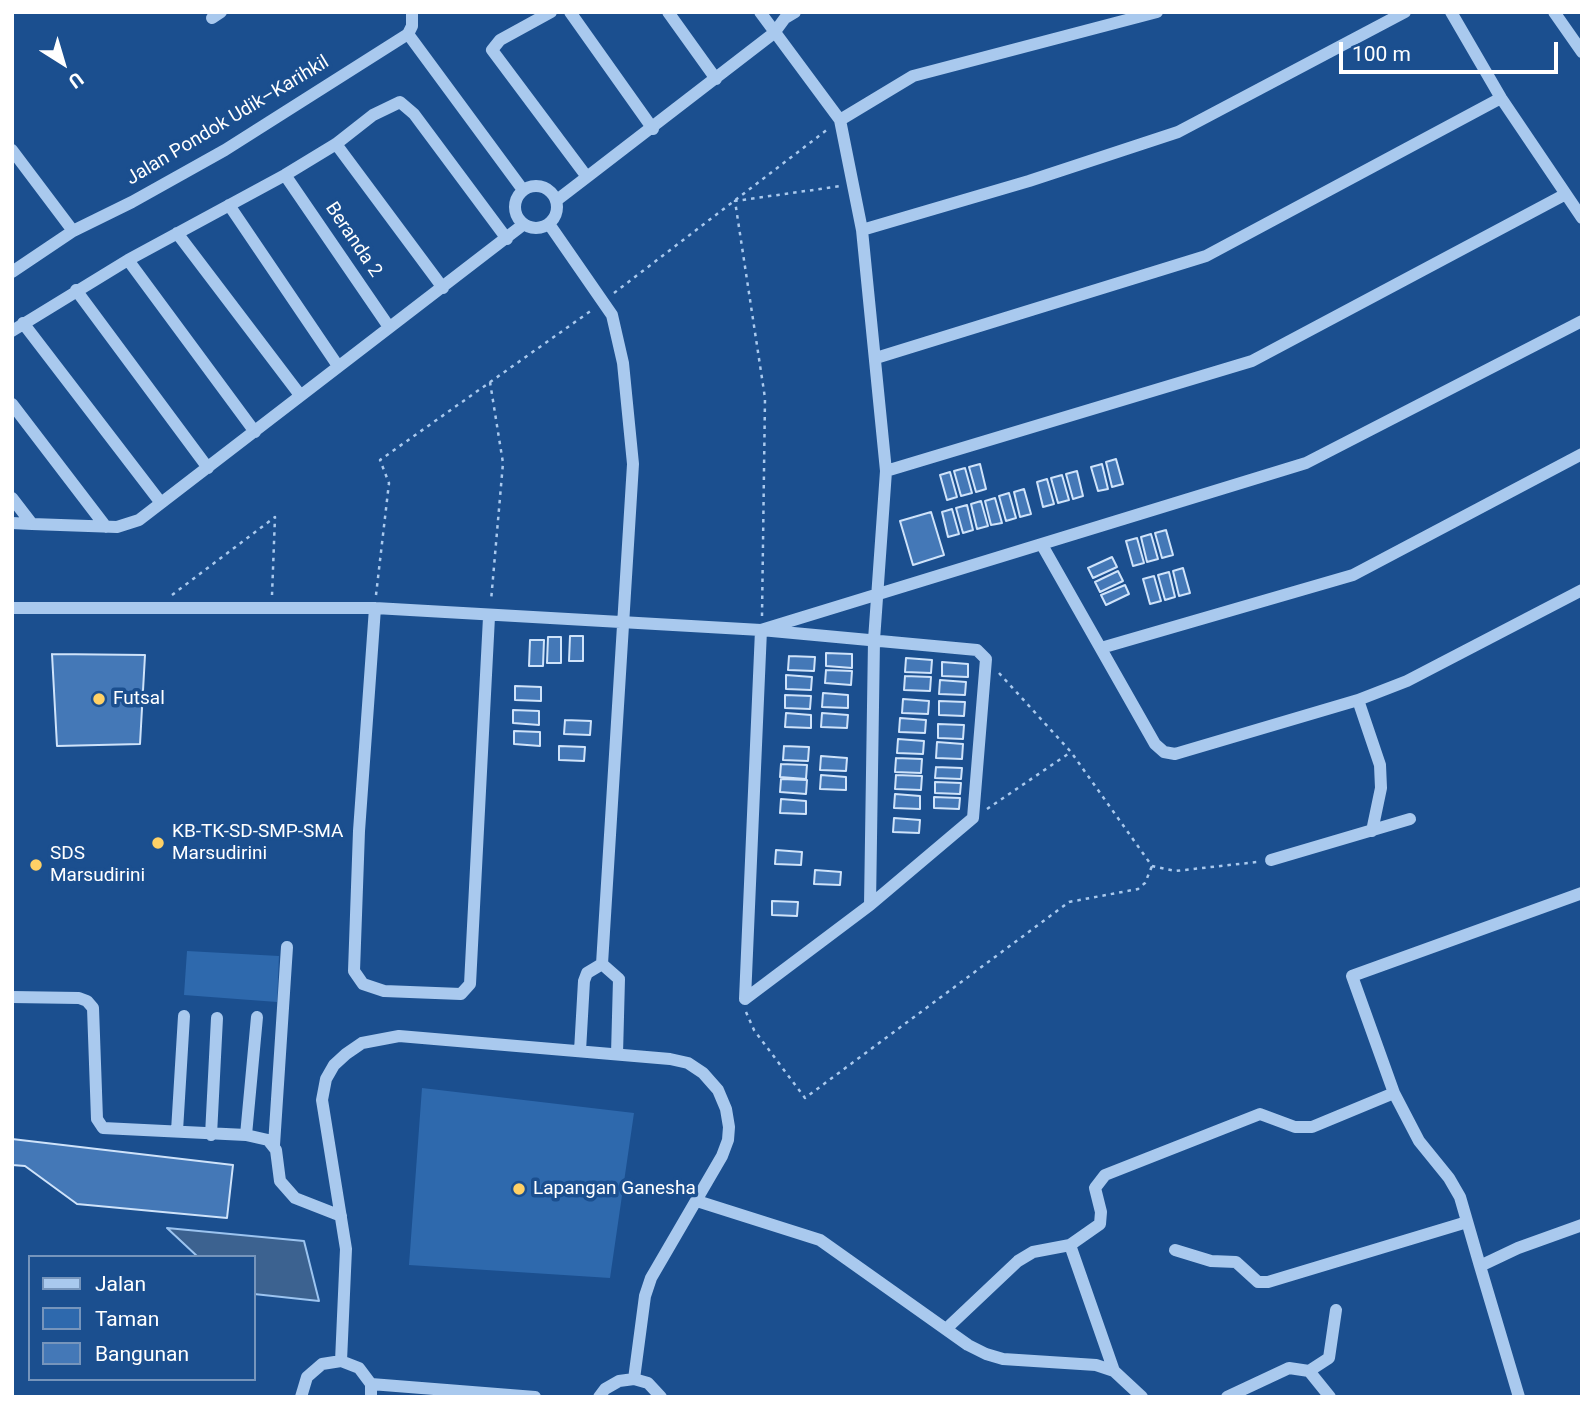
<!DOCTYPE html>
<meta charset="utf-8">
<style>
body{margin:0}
#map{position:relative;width:1594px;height:1409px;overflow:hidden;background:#1b4f8f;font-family:Roboto,sans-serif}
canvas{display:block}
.frame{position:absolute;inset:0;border:14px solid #fff;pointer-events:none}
.legend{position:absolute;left:28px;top:1255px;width:228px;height:126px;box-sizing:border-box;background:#1b4f8f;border:2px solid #7695bc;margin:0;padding:9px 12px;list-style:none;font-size:21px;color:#fff}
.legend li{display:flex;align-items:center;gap:14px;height:35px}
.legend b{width:35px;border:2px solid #7695bc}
.north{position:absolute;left:28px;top:28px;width:70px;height:70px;-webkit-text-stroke:5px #1b4f8f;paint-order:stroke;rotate:143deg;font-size:19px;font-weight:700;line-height:28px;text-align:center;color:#fff}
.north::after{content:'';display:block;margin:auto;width:24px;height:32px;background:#fff;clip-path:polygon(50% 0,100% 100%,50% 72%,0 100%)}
.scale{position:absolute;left:1339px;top:42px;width:219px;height:32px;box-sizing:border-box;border:4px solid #fff;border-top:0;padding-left:9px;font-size:21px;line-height:24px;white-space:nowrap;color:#fff;-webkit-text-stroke:5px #1b4f8f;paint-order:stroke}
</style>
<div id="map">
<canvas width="1594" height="1409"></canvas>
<div class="frame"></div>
<ul class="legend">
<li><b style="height:9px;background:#a9c9ee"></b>Jalan</li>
<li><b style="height:19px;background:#2e69ad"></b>Taman</li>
<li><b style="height:19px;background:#4478b7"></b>Bangunan</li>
</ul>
<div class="north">U</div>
<div class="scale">100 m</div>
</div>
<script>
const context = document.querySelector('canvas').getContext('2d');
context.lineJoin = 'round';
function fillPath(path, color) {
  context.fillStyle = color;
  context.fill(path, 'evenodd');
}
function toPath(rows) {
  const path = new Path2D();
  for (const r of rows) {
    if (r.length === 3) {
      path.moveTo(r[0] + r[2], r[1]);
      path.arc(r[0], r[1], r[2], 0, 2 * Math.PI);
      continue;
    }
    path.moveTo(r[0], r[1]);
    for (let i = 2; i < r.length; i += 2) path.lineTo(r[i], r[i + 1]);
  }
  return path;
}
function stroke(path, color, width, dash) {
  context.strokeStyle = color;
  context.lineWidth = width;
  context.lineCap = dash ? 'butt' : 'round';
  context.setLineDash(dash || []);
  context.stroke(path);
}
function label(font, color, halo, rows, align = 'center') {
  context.font = font + ' Roboto,sans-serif';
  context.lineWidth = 7;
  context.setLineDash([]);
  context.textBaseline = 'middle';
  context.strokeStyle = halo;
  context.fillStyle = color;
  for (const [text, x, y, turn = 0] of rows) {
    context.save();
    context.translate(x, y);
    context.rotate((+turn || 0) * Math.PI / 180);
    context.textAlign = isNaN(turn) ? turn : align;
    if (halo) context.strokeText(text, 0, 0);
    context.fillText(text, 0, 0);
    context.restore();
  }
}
const green = toPath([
 [187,951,279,956,277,1002,184,995],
 [422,1088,634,1113,610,1278,409,1265]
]);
const water = toPath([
 [167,1228,304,1241,319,1301,254,1294,254,1257,198,1257,167,1228]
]);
const building = toPath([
 [1116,459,1123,484,1112,487,1106,462,1116,459],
 [980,464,986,489,976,492,969,467,980,464],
 [1102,464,1108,489,1098,491,1091,467,1102,464],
 [965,468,972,493,961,496,954,471,965,468],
 [1077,471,1083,496,1073,499,1066,474,1077,471],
 [950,472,957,497,947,500,940,475,950,472],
 [1062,475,1069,500,1058,503,1051,478,1062,475],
 [1047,479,1054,504,1043,507,1037,482,1047,479],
 [1024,489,1031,514,1020,517,1014,492,1024,489],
 [1009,493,1016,518,1006,521,999,496,1009,493],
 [995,498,1002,523,991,525,985,501,995,498],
 [981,501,988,526,977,529,971,504,981,501],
 [967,505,973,530,963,533,956,508,967,505],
 [952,509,959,534,948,537,942,512,952,509],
 [931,512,944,555,913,565,900,521,931,512],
 [1166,530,1173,555,1162,558,1155,533,1166,530],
 [1151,534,1158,559,1147,562,1141,537,1151,534],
 [1137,538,1144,563,1133,566,1126,541,1137,538],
 [1112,557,1117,567,1093,578,1088,568,1112,557],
 [1183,568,1190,593,1179,596,1173,571,1183,568],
 [1118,571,1123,581,1100,592,1095,582,1118,571],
 [1169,572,1175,597,1165,600,1158,575,1169,572],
 [1154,576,1161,601,1150,604,1143,579,1154,576],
 [1125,585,1129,594,1106,605,1101,595,1125,585],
 [570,636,583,636,583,661,569,661,570,636],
 [548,637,561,637,561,663,547,663,548,637],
 [530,640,544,640,543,666,529,666,530,640],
 [826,653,852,654,852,668,826,666,826,653],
 [52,654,145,655,140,744,57,746,52,654],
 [789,656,815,657,814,671,788,670,789,656],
 [906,658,932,660,931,673,905,672,906,658],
 [942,662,968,664,968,677,942,676,942,662],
 [826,670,852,671,851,685,825,683,826,670],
 [786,675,812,677,811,690,786,689,786,675],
 [905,676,931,677,930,691,904,690,905,676],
 [940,680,966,682,965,695,939,694,940,680],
 [515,686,541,687,541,701,515,700,515,686],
 [823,693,848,695,848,708,822,707,823,693],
 [785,695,811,696,810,709,785,708,785,695],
 [903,699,929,701,928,714,902,713,903,699],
 [939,701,965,702,964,716,939,715,939,701],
 [513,710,539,711,539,725,513,723,513,710],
 [786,713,811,715,811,728,785,727,786,713],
 [822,713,848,715,847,728,821,727,822,713],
 [900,718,926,720,925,733,899,732,900,718],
 [565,720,591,721,590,735,564,734,565,720],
 [938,724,964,725,963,739,938,738,938,724],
 [514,731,540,732,540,746,514,744,514,731],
 [898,739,924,741,923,754,897,753,898,739],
 [937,742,963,744,962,759,936,758,937,742],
 [559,746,585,747,584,761,559,760,559,746],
 [784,746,809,747,808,761,783,760,784,746],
 [821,756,847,758,846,771,820,770,821,756],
 [896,758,922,759,921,773,895,772,896,758],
 [781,764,807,765,806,779,780,777,781,764],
 [936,767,962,768,961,779,935,778,936,767],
 [821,775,846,777,846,790,820,789,821,775],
 [896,775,922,776,921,790,895,789,896,775],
 [781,779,807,780,806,794,780,792,781,779],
 [935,782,961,783,960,794,935,793,935,782],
 [895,794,920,796,920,809,894,808,895,794],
 [934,797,960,798,959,809,934,808,934,797],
 [781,799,806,801,806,814,780,813,781,799],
 [894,818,920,820,919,833,893,832,894,818],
 [776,850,802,852,801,865,775,864,776,850],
 [815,870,841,872,840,885,814,884,815,870],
 [772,901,798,902,797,916,772,915,772,901],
 [12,1139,233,1165,227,1218,77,1204,25,1166,12,1165,12,1139]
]);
const path = toPath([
 [614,293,828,129],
 [490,382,503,463,491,601],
 [172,595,275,517,272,595],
 [376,595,389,483,380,460,592,310],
 [762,616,765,398,735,201,841,186],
 [999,673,1071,752,1152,866,1175,871,1257,862],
 [987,809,1071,752],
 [746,1012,754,1030,805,1098,1069,902,1138,889,1145,883,1152,866]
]);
const minor = toPath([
 [551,12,500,40,492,50,587,177,774,33,785,18,795,12],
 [570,12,653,129],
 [668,12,716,79],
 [760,12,840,120,862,230,886,471,874,640,870,905],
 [1451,12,1501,98,1582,218],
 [1554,12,1582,52],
 [212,18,221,12],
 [408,34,523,190],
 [840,120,913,76,1157,12],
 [336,144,443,288],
 [12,150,73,231],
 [285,175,389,327],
 [536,207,21],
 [557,200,587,177],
 [229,205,338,366],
 [549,224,612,315,623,363,633,464,602,964],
 [862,230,1029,181,1178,132,1405,12],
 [177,233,300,395],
 [128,260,255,432],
 [12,272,73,231,132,202,225,150,408,34,412,26,412,12],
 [76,290,208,468],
 [23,323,161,503],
 [12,331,128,260,285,175,336,144,373,115,400,102,414,114,507,239],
 [876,358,1206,256,1501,98],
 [12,404,106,527],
 [886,471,1252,361,1564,195],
 [12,498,32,524,117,527,139,520,524,224],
 [12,523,32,524],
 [1042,545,1155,744,1164,752,1175,754,1358,700,1407,681,1582,590],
 [12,608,375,608,761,630,977,650,986,659,973,818,870,905,745,999],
 [375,608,359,831,354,971,363,984,384,991,461,994,470,984,489,617],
 [1101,648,1353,575,1582,454],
 [1358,700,1380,765,1381,788,1372,831],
 [1271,860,1410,819],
 [602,964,619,979,617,1054],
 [12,997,79,998,87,1001,93,1008,97,1119,103,1128,246,1135,268,1140,276,1150,280,1181,295,1198,341,1216],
 [745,999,761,630,1306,463,1582,321],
 [580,1051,584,981,587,973,602,964],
 [177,1131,184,1016],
 [211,1135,217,1018],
 [246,1135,257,1017],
 [274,1145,287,947],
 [697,1201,820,1240,968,1345,986,1354,1003,1359,1096,1365,1114,1371,1142,1397],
 [1070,1245,1100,1224,1101,1212,1095,1188,1105,1175,1260,1114,1295,1127,1312,1127,1394,1093],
 [1175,1250,1211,1261,1236,1262,1258,1282,1268,1282,1467,1222],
 [1480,1266,1460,1197,1449,1178,1419,1141,1394,1093,1352,976,1582,893],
 [946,1329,1018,1261,1033,1252,1070,1245,1114,1371],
 [341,1361,346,1249,322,1100,326,1079,334,1065,346,1054,362,1043,399,1036,670,1059,688,1063,703,1073,718,1090,726,1109,729,1127,728,1140,722,1156,651,1278,645,1296,634,1379],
 [1309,1371,1329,1358,1336,1310],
 [371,1384,535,1397],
 [301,1397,307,1377,322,1364,341,1361,359,1368,371,1384,371,1397],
 [599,1397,605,1389,619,1381,634,1379,648,1383,661,1397],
 [1227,1397,1289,1368,1309,1371,1330,1397],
 [1519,1397,1480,1266,1518,1248,1582,1225]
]);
const markers = [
 [99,699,7,"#ffd166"],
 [158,843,7,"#ffd166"],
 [36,865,7,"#ffd166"],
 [519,1189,7,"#ffd166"]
];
const streetNames = [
 ["Jalan Pondok Udik–Karihkil",228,121,-31],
 ["Beranda 2",353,240,56]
];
const poiNames = [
 ["Futsal",113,699],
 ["KB-TK-SD-SMP-SMA",172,832],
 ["Marsudirini",172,854],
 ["SDS",50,854],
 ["Marsudirini",50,876],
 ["Lapangan Ganesha",533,1189]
];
fillPath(green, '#2e69ad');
fillPath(water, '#3c6290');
stroke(water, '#9cc4f0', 2);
fillPath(building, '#4478b7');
stroke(building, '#cfe3fa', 2);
stroke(path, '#a9c9ee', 2.5, [3.5, 5]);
stroke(minor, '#a9c9ee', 12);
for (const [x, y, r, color] of markers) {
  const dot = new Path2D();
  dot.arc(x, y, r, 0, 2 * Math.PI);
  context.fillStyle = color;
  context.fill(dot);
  stroke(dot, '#1b4f8f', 2.5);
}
label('19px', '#fff', '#1b4f8f', streetNames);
label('19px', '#fff', '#1b4f8f', poiNames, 'left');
</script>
